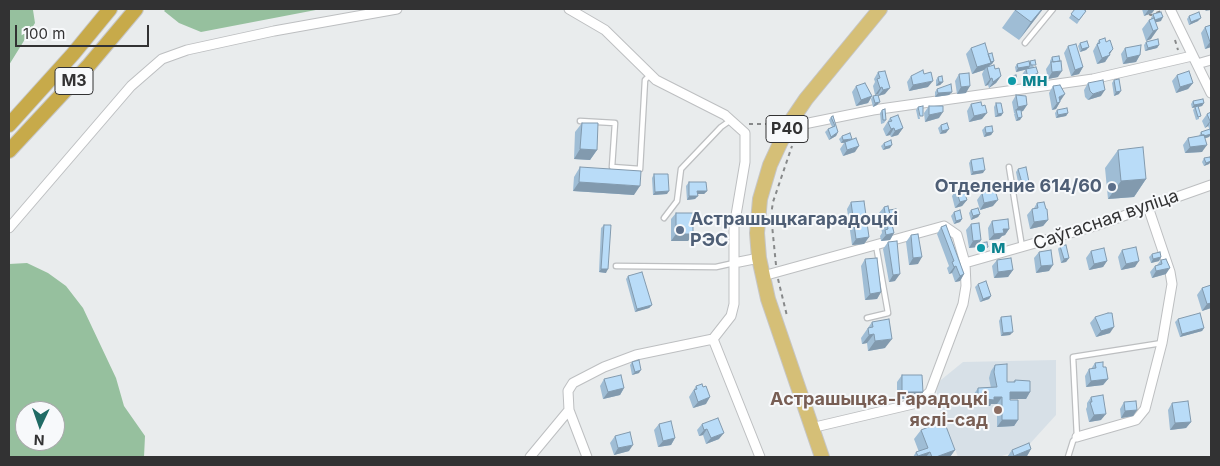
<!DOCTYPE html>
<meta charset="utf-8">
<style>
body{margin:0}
#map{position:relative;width:1220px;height:466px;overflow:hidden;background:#e9eced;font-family:Inter,sans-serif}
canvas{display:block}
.frame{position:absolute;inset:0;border:10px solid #323233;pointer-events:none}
.north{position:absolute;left:15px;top:401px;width:50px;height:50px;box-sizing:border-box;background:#f7f9fb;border:1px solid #a8a9ab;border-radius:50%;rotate:183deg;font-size:14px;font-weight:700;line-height:20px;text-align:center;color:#323233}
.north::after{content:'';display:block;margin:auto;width:18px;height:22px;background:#206b65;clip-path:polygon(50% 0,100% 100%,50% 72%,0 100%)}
.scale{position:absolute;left:15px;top:25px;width:134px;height:22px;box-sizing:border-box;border:2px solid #323233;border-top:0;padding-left:6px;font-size:15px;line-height:18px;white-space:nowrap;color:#323233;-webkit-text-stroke:4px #f7f9fb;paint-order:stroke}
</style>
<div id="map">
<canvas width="1220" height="466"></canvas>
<div class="frame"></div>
<div class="north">N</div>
<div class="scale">100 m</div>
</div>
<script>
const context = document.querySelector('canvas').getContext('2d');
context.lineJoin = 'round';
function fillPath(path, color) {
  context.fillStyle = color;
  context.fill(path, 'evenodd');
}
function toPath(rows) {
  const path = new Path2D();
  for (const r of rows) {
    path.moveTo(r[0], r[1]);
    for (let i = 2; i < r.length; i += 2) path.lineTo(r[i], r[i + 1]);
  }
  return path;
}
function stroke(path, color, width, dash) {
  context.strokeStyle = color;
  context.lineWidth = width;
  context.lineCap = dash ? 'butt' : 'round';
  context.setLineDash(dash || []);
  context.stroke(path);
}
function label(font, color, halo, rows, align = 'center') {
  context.font = font + ' Inter,sans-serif';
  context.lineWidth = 4;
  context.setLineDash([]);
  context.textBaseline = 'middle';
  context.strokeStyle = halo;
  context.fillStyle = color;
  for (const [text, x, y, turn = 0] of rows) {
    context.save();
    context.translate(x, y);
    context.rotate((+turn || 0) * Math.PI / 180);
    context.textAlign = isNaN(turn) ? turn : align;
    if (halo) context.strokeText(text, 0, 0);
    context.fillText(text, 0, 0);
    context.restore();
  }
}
const built = toPath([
 [1056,360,1056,415,1026,448,999,457,958,457,938,405,936,384,963,362]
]);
const forest = toPath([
 [9,9,33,10,35,23,9,65],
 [166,9,321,9,201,32,179,23,164,11],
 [27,263,48,273,66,286,83,308,116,378,124,406,145,436,144,457,9,457,9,264],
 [25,411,55,411,55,441,25,441]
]);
const path = toPath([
 [1149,14,1151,15,1161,11],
 [1175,40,1178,50],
 [749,124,777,124],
 [776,265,771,215,773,202,792,146],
 [778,279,787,316]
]);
const service = toPath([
 [1025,43,1053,9],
 [580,121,615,123,612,167,640,169,645,80,650,75],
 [1009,167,1022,247],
 [664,218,677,201,681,169,721,127,731,120],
 [616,266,716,267,734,263],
 [867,318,888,313,876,245],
 [1068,457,1073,441,1077,437,1073,357,1162,343]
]);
const minor = toPath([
 [569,9,605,30,656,80,725,115,745,133,745,162,734,227,734,304,731,316,713,339],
 [1170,9,1211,93],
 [1197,64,1211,60],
 [789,124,799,125,873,110,1093,79,1192,56],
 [9,228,131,86,162,59,187,50,274,31,397,9],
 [734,263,759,258],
 [763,276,944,226,957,235,965,263,1095,226,1211,185],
 [713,339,760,457],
 [811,428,917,403,930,392,963,304,966,286,965,263],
 [1077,437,1136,420,1145,409,1162,343,1172,284,1170,272,1148,207],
 [530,457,569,410],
 [587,457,569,410,568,391,573,383,604,367,636,355,713,339]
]);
const primary = toPath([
 [822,457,768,299,759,258,757,233,760,199,770,165,789,124,806,99,880,9]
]);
const trunk = toPath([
 [9,125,73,54,110,9],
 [9,151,89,65,136,9]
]);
const wall = toPath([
 [1043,9,1019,40,1002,28,1015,10],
 [1075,9,1086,11,1077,24,1069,18],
 [1142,9,1155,9,1152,13,1144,16],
 [1153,14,1161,21,1156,22,1151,39,1146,41,1142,29,1149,20,1151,19,1151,18],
 [1189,16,1198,21,1189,25,1187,19],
 [1211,25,1211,47,1205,49,1201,33,1205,27],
 [1099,40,1110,55,1105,62,1097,64,1093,51],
 [1146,42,1159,45,1157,48,1145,51,1144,45],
 [1080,43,1089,47,1086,50,1080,52,1078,46],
 [1068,46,1083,67,1079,74,1071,76,1064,53],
 [971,48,988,54,994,61,992,64,990,65,989,67,995,69,1001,76,996,83,989,88,988,85,985,86,982,74,984,70,972,74,966,54],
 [1125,48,1140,55,1136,62,1123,64,1121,54],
 [1052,57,1058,77,1048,79,1046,69,1050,63,1050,61],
 [1030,61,1034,67,1033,80,1023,85,1021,76,1026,69,1029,69,1029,68,1028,69,1016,72,1015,67,1017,64,1030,62],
 [878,72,885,94,878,96,877,105,873,107,871,99,873,96,878,95,878,94,875,95,873,86,875,82,874,79],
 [959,74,966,93,957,94,955,81],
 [1177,75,1193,83,1188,89,1176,93,1172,81],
 [911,76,928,87,909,91,907,82],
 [1012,76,1015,84,1011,85,1010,79],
 [938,77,943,82,940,85,936,86,936,80],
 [1114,80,1119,94,1114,96,1112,83],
 [1088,83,1101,96,1088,100,1085,97,1084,90],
 [856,86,872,96,868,103,856,106,852,92],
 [1053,86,1061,100,1056,109,1052,110,1049,93],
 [937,89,952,92,949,95,935,97,935,92],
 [1016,95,1027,105,1023,111,1021,112,1020,120,1016,121,1014,114,1015,113,1014,113,1012,102],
 [1193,101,1204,103,1202,106,1199,107,1199,119,1196,120,1193,110,1195,107,1192,108,1191,104],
 [996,103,1003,113,1001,116,995,117,994,107],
 [971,104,982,119,969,122,967,111],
 [929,106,939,118,925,122,924,113],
 [918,107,920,119,918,119,916,110],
 [882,110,886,120,884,123,881,124,880,113],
 [1057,110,1068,113,1066,116,1056,118,1055,113],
 [1211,112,1211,134,1209,137,1205,138,1202,152,1185,153,1183,145,1188,138,1199,136,1201,132,1210,130,1208,126,1205,128,1202,121,1207,114],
 [831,117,838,132,836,136,829,140,825,132,828,129,832,127,829,120],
 [890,118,903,128,898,135,891,137,890,135,886,136,883,129],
 [582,123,597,150,590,160,574,159,575,132],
 [941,125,946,133,940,134,938,128],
 [985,127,993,132,991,135,984,137,982,130],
 [842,136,855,152,843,156,840,149,844,143,841,143,839,139],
 [884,143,890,148,883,150,881,146],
 [1118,150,1146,179,1134,197,1108,199,1105,168],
 [1204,158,1211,161,1209,164,1204,166,1202,162],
 [971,160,983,173,971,175,969,163],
 [580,167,634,195,573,191,574,177],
 [1018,169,1029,182,1027,185,1019,187,1016,172],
 [654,174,667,194,653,195,652,178],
 [689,182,707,191,704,194,698,194,695,199,687,200,686,186],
 [956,190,967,200,962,206,955,208,952,196],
 [982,193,993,206,980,210,977,200],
 [851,202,869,237,864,244,852,245,847,209],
 [1037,203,1048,220,1043,226,1030,229,1027,215,1032,209,1034,208],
 [884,207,889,210,895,217,891,218,894,233,890,240,881,241,880,236,882,233,879,213],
 [971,210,980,214,978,217,971,220,969,213],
 [954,212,962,219,960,222,954,224,951,216],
 [676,213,693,234,688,241,671,241,671,219],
 [992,221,1009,229,1005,235,1002,236,999,239,989,240,988,228],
 [971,224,981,240,977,247,969,248,966,230],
 [604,225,606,273,599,272,601,228],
 [941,227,964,274,960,281,955,282,952,273,949,274,947,268,949,266,937,234],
 [911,235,918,264,909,265,906,242],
 [888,242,895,281,889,282,883,249],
 [979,243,985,250,978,251,977,247],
 [1060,246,1069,258,1066,262,1061,263,1058,249],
 [1122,250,1135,267,1121,270,1118,257],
 [1091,251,1107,261,1103,267,1089,270,1086,258],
 [1039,252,1049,271,1036,273,1034,258],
 [1152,254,1161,257,1159,261,1151,263,1149,257],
 [865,259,881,292,877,299,865,300,861,266],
 [997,260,1013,270,1008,277,994,278,992,266],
 [1161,260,1166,274,1152,278,1150,272,1155,266,1157,265],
 [628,276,652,305,649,308,635,312,626,279],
 [978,284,991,296,989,299,980,302,975,287],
 [1211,285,1211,308,1202,311,1197,295,1202,288],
 [1001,317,1010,335,1001,336,999,321],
 [1095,317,1110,333,1096,337,1090,323],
 [1178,319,1204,328,1202,331,1180,337,1175,322],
 [872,322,885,348,868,351,867,343,862,344,861,338],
 [632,362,639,373,632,375,630,365],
 [1095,363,1103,367,1108,379,1103,385,1086,387,1085,376,1089,369,1091,369],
 [995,365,1007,382,1013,382,1015,380,1030,392,1026,399,1010,399,1018,420,1014,426,997,427,997,404,991,404,990,406,974,404,974,394,978,388,991,388,989,378,991,371],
 [902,375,923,392,918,399,897,399,897,382],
 [604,379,624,388,620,395,603,399,600,386],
 [696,386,706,404,693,408,689,397],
 [1091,397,1101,420,1089,422,1086,409,1087,407,1087,403],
 [1124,402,1137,410,1133,416,1121,418,1120,409],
 [1172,403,1191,422,1186,428,1170,430,1168,410],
 [659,424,675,438,671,445,658,447,654,430],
 [702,424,719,439,706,444,703,435,699,436,697,430],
 [921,430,955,450,950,457,913,457,916,452,919,452,914,439],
 [615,436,629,451,614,455,610,443],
 [1031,449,1027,456,1023,457,1007,457,1012,450]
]);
const shadedWall = toPath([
 [1042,9,1043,9,1019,40,1031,22],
 [1149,9,1155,9,1152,13,1144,16],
 [1207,9,1211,9,1211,10,1205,11],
 [1163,17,1161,21,1153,23,1155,20],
 [1201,18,1198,21,1189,25,1191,22],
 [1158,29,1151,39,1146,41,1153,31],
 [1210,42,1211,42,1211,47,1205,49],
 [1159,45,1157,48,1145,51,1148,48],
 [1089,47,1086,50,1080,52,1082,49],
 [1113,49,1105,62,1097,64,1102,58],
 [1140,55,1136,62,1123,64,1127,58],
 [994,61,992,64,990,65,987,69,987,67,984,70,972,74,977,67],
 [1030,66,1028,69,1016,72,1018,68],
 [1083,67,1079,74,1071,76,1075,70],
 [1062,71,1058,77,1048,79,1052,72],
 [1038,73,1033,80,1023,85,1028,78],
 [1001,76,996,83,989,88,993,82],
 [992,78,988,85,985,86,990,79],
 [1017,80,1015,84,1011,85,1013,81],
 [933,81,928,87,909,91,913,85],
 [939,82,943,82,940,85,936,86],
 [1193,83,1188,89,1176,93,1180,87],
 [970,86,966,93,957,94,961,87],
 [882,87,878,94,875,95,880,88],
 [890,88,885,94,878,96,883,90],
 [1105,90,1101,96,1088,100,1093,94],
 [1121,91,1119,94,1114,96,1116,92],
 [952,92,949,95,935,97,938,93],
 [1065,94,1061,100,1057,102,1059,97],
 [872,96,868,103,856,106,861,100],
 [880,102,877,105,873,107,875,103],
 [1060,102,1056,109,1052,110,1057,103],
 [1204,103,1202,106,1192,108,1194,105],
 [1027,105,1023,111,1017,112,1016,110,1014,113,1018,107],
 [943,112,939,118,925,122,929,115],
 [987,113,982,119,969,122,974,116],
 [1003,113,1001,116,995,117,998,114],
 [1068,113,1066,116,1056,118,1058,115],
 [1022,117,1020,120,1016,121,1018,118],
 [1211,120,1208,126,1205,128,1210,121],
 [894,128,890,135,886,136,891,129],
 [903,128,898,135,891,137,895,131],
 [949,129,946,133,940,134,942,131],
 [838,132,836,136,829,140,831,137],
 [993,132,991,135,984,137,986,133],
 [1211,134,1209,137,1200,140,1202,136],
 [852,139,850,142,841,143,843,140],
 [892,145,890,148,883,150,885,147],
 [1207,145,1202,152,1185,153,1190,147],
 [859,146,855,152,843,156,847,150],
 [580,149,597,150,590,160,574,159],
 [1211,161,1209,164,1204,166,1206,163],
 [985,170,983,173,971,175,973,172],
 [1146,179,1134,197,1108,199,1121,181],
 [579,182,640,186,634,195,573,191],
 [1029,182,1027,185,1019,187,1022,183],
 [669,191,667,194,653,195,655,192],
 [697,191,707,191,704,194,695,194],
 [689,196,698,196,695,199,687,200],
 [967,200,962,206,955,208,960,202],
 [998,200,993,206,980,210,984,203],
 [897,214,895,217,888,219,890,215],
 [980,214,978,217,971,220,973,216],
 [962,219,960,222,954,224,956,221],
 [1048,220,1043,226,1030,229,1034,222],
 [1003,229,1009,229,1005,235,1002,236,999,239,989,240,994,234],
 [894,233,890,240,881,241,886,235],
 [676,234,693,234,688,241,671,241],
 [869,237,864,244,852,245,856,239],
 [981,240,977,247,969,248,973,241],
 [988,247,985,250,978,251,980,248],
 [922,257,918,264,909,265,913,258],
 [1161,257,1159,261,1151,263,1153,259],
 [1069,258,1066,262,1061,263,1064,259],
 [1107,261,1103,267,1089,270,1094,264],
 [1139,261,1135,267,1121,270,1126,264],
 [1053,265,1049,271,1036,273,1041,266],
 [956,266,952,273,949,274,954,267],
 [1170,268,1166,274,1152,278,1156,271],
 [601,269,608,269,606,273,599,272],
 [1013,270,1008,277,994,278,998,272],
 [900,274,895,281,889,282,893,275],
 [964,274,960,281,955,282,960,276],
 [881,292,877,299,865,300,870,294],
 [991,296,989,299,980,302,983,299],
 [1211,303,1211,308,1202,311,1207,304],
 [652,305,649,308,635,312,637,309],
 [1114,327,1110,333,1096,337,1101,331],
 [1204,328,1202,331,1180,337,1182,334],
 [1013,332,1010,335,1001,336,1003,333],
 [874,334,867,343,862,344,869,335],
 [892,339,885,348,868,351,875,341],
 [641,370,639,373,632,375,635,372],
 [1108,379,1103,385,1086,387,1091,381],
 [624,388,620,395,603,399,608,392],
 [902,392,923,392,918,399,897,399],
 [1010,392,1030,392,1026,399,1005,399],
 [710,397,706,404,693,408,698,402],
 [1002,397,997,404,991,404,990,406,974,404,978,398],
 [1137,410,1133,416,1121,418,1125,411],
 [1106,414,1101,420,1089,422,1094,415],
 [1002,420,1018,420,1014,426,997,427],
 [1191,422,1186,428,1170,430,1175,423],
 [707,429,703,435,699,436,704,430],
 [724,433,719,439,706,444,711,438],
 [675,438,671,445,658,447,663,441],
 [633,445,629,451,614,455,618,448],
 [1031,449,1027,456,1023,457,1013,457,1014,456],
 [955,450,950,457,936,457],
 [930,452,926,457,917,457,918,456]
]);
const building = toPath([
 [1016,9,1042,9,1031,22,1015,10,1016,9],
 [1075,9,1083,9,1086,11,1079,20,1071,14,1075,9],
 [1161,12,1163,17,1155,20,1153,14,1161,12],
 [1199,12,1201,18,1191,22,1189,16,1199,12],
 [1154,18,1158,29,1153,31,1149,20,1154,18],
 [1211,25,1211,42,1210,42,1205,27,1211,25],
 [1105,38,1106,42,1110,40,1113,49,1109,53,1110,55,1102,58,1097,44,1100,43,1099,40,1105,38],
 [1158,39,1159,45,1148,48,1146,42,1158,39],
 [1087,41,1089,47,1082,49,1080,43,1087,41],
 [985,43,991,63,977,67,971,48,985,43],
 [1076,44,1083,67,1075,70,1068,46,1076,44],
 [1141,45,1140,55,1127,58,1125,48,1141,45],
 [992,53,994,61,991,62,988,54,992,53],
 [1059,56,1060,61,1053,62,1052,57,1059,56],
 [1035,60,1036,65,1031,65,1030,61,1035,60],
 [1029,61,1030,66,1018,68,1017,64,1029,61],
 [1061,61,1062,71,1052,72,1051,62,1061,61],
 [994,65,995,69,999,68,1001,76,993,82,992,78,990,79,987,67,994,65],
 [1036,67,1038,73,1028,78,1026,69,1036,67],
 [923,70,924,74,931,72,933,81,913,85,911,76,923,70],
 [885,71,890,88,883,90,882,87,880,88,877,79,880,78,878,72,885,71],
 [1189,71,1193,83,1180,87,1177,75,1189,71],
 [969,73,970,86,961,87,959,74,969,73],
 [1016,75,1017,80,1013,81,1012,76,1016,75],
 [942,76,943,82,939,82,938,77,942,76],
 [1119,79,1121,91,1116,92,1114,80,1119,79],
 [1103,80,1105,90,1093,94,1090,91,1088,83,1103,80],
 [865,83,872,96,861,100,856,86,865,83],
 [951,84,952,92,938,93,937,89,951,84],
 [1060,85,1065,94,1059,97,1060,102,1057,103,1053,86,1060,85],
 [878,95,880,102,875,103,873,96,878,95],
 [1016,95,1026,96,1027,105,1018,107,1016,95],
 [1203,99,1204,103,1194,105,1193,101,1203,99],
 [981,102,982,106,985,105,987,113,974,116,971,104,981,102],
 [996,103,1001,103,1003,113,998,114,996,103],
 [923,106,923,116,920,116,918,107,923,106],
 [929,106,943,106,943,112,929,115,929,106],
 [1198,106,1201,116,1198,117,1195,107,1198,106],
 [1067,108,1068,113,1058,115,1057,110,1067,108],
 [885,109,886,120,883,120,882,110,885,109],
 [1016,110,1021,110,1022,117,1018,118,1016,110],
 [1211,112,1211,120,1210,121,1207,114,1211,112],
 [898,115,903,128,895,131,894,128,891,129,888,122,892,121,890,118,898,115],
 [833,116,838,132,831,137,828,129,835,126,831,117,833,116],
 [582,123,598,123,597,150,580,149,582,123],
 [947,123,949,129,942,131,941,125,947,123],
 [992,126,993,132,986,133,985,127,992,126],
 [1210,129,1211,134,1204,136,1204,135,1202,135,1201,132,1210,129],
 [850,133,852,139,843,140,842,136,850,133],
 [1204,135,1207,145,1190,147,1188,138,1204,135],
 [856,138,859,146,847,150,845,142,856,138],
 [891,140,892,145,885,147,884,143,891,140],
 [1143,147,1146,179,1121,181,1118,150,1143,147],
 [1210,157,1211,161,1206,163,1204,158,1210,157],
 [983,158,985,170,973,172,971,160,983,158],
 [580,167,641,171,640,186,579,182,580,167],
 [1026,167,1029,182,1022,183,1018,169,1026,167],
 [654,174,668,174,669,191,655,192,654,174],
 [689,182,706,182,707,191,697,191,698,196,689,196,689,182],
 [963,188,967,200,960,202,956,190,963,188],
 [995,190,998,200,984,203,982,193,995,190],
 [864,201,869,237,856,239,851,202,864,201],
 [1044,202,1046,209,1047,209,1048,220,1034,222,1032,209,1038,208,1037,203,1044,202],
 [888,206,894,233,886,235,885,230,888,229,884,207,888,206],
 [978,208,980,214,973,216,971,210,978,208],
 [896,209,897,214,890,215,889,210,896,209],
 [960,210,962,219,956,221,954,212,960,210],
 [676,213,693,213,693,234,676,234,676,213],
 [891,219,894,219,895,225,892,226,891,219],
 [1008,219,1009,229,1003,229,1004,233,994,234,992,221,1008,219],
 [979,223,981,240,973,241,971,224,979,223],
 [604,225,611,225,608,269,601,269,604,225],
 [946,225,964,274,960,276,956,266,954,267,952,262,954,261,941,227,946,225],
 [918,234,922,257,913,258,911,235,918,234],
 [897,241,900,274,893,275,888,242,897,241],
 [987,242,988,247,980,248,979,243,987,242],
 [1066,245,1069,258,1064,259,1060,246,1066,245],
 [1136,247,1139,261,1126,264,1122,250,1136,247],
 [1104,248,1107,261,1094,264,1091,251,1104,248],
 [1051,250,1053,265,1041,266,1039,252,1051,250],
 [1160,252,1161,257,1153,259,1152,254,1160,252],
 [877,258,881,292,870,294,865,259,877,258],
 [1011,258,1013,270,998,272,997,260,1011,258],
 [1166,259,1170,268,1156,271,1155,266,1162,264,1161,260,1166,259],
 [642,272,652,305,637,309,628,276,642,272],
 [986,281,991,296,983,299,978,284,986,281],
 [1211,285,1211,303,1207,304,1202,288,1211,285],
 [1108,313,1112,313,1114,327,1101,331,1095,317,1108,313],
 [1200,313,1204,328,1182,334,1178,319,1200,313],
 [1011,316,1013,332,1003,333,1001,317,1011,316],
 [889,319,892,339,875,341,874,334,869,335,868,328,873,327,872,322,889,319],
 [639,360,641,370,635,372,632,362,639,360],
 [1103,362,1103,367,1106,367,1108,379,1091,381,1089,369,1096,368,1095,363,1103,362],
 [1007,364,1007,382,1015,382,1015,380,1030,381,1030,392,1010,392,1010,400,1018,400,1018,420,1002,420,1002,397,994,397,994,400,978,398,978,388,997,387,994,372,995,365,1007,364],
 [621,375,624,388,608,392,604,379,621,375],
 [902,375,922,375,923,392,902,392,902,375],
 [702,384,703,387,706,386,710,397,698,402,694,390,697,389,696,386,702,384],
 [1103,395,1106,414,1094,415,1090,402,1092,402,1091,397,1103,395],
 [1136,401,1137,410,1125,411,1124,402,1136,401],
 [1188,401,1191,422,1175,423,1172,403,1188,401],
 [718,418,724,433,711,438,707,429,704,430,702,424,718,418],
 [671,421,675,438,663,441,659,424,671,421],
 [944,421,955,450,936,457,932,457,930,452,918,456,916,452,928,448,921,430,944,421],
 [630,432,633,445,618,448,615,436,630,432],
 [1029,443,1031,449,1014,456,1012,450,1029,443]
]);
const markers = [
 [1012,81,5,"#0f9aa8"],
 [1112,187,5,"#5c6f8a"],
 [680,230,5,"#5c6f8a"],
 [981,248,5,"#0f9aa8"],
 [998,410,5,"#8d6e63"]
];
const shields = [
 [74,81,38],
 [787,129,42]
];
const shieldNames = [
 ["М3",74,81],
 ["Р40",787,129]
];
const cultureNames = [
 ["мн",1022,81],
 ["м",991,248]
];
const serviceNames = [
 ["Отделение 614/60",1102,187],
 ["Астрашыцкагарадоцкі",690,220,"left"],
 ["РЭС",690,241,"left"]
];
const streetNames = [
 ["Саўгасная вуліца",1106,220,-19]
];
const educationNames = [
 ["Астрашыцка-Гарадоцкі",988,400],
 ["яслі-сад",988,421]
];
fillPath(built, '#d7e0e7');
fillPath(forest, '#96c09e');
stroke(service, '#bdbfc1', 7);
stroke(minor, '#bdbfc1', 11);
stroke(primary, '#c6c6c6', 16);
stroke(trunk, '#c6c6c6', 16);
stroke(path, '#87898a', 2, [4, 4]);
stroke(service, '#fff', 4.5);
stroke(minor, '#fff', 9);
stroke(primary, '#d5bf77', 14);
stroke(trunk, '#c7aa4a', 14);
fillPath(wall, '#9fbdd5');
fillPath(shadedWall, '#829aae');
fillPath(building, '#b9dcf8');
stroke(building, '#829aae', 1);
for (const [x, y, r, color] of markers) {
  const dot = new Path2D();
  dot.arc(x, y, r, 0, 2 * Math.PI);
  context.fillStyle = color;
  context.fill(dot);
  stroke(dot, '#f7f9fb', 2);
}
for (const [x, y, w] of shields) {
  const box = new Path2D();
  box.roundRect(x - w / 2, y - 13.5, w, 27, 4);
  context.fillStyle = '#f7f9fb';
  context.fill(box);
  stroke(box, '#323233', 1);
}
label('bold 16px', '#323233', null, shieldNames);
label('bold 18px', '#0d838f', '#f7f9fb', cultureNames, 'left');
label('bold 18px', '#4e5e75', '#f7f9fb', serviceNames, 'right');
label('18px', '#323233', '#f7f9fb', streetNames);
label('bold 18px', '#785e54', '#f7f9fb', educationNames, 'right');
</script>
